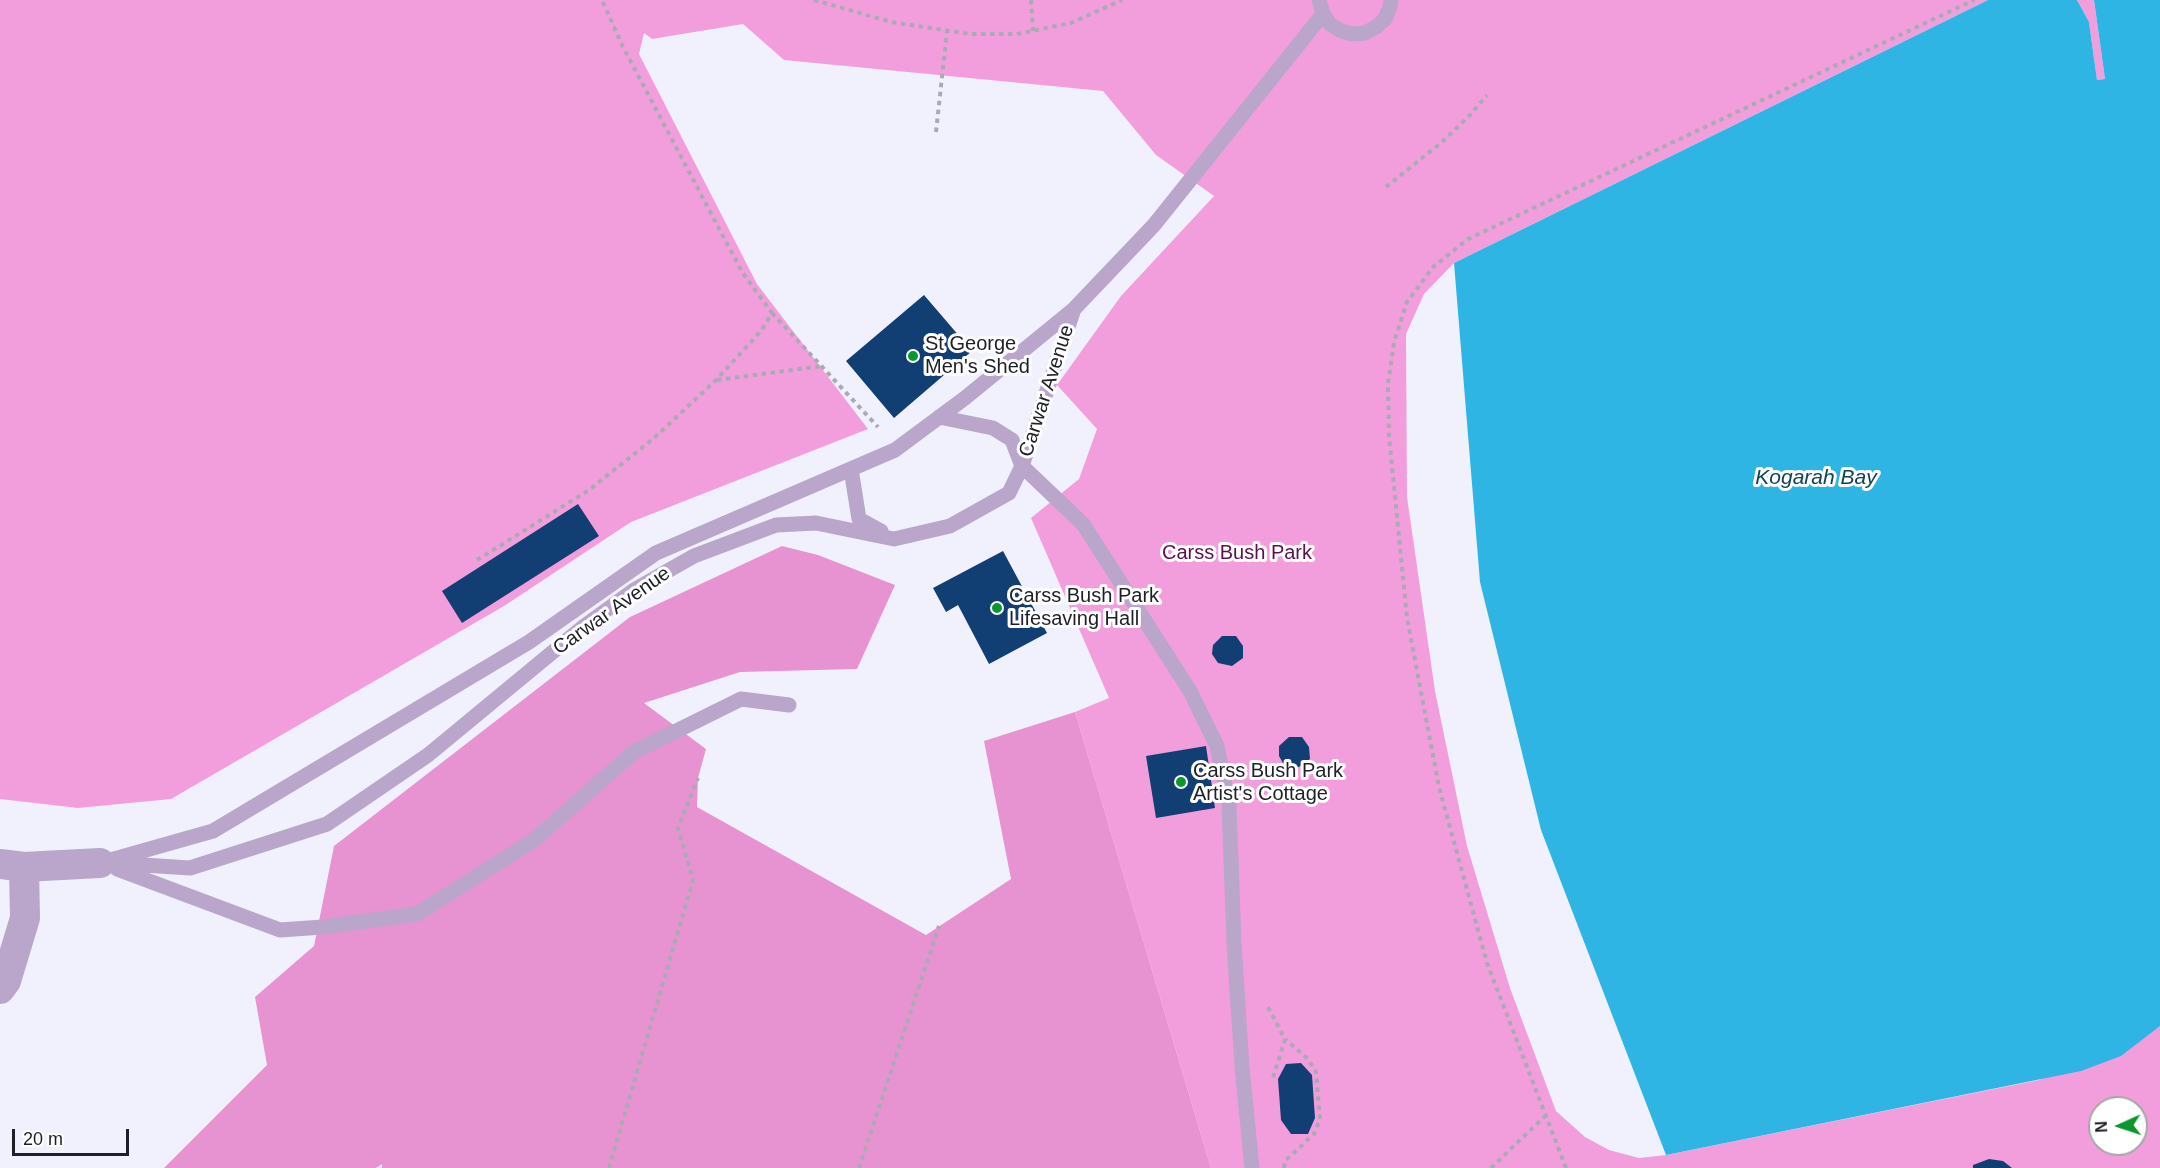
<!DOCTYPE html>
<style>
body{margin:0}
#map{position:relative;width:2160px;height:1168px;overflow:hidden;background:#f0f1fc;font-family:Arial,sans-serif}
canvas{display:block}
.north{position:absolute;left:2088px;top:1096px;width:60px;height:60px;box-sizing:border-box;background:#fff;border:2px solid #a5a6a8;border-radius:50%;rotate:267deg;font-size:16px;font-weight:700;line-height:24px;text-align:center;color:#1f2026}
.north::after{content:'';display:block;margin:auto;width:21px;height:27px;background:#0a972d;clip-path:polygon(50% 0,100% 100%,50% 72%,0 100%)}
.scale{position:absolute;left:12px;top:1129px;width:117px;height:27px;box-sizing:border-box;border:3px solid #1f2026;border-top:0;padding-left:8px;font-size:18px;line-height:21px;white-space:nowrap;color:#1f2026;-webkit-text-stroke:4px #fff;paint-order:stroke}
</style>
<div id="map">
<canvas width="2160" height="1168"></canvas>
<div class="north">N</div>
<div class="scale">20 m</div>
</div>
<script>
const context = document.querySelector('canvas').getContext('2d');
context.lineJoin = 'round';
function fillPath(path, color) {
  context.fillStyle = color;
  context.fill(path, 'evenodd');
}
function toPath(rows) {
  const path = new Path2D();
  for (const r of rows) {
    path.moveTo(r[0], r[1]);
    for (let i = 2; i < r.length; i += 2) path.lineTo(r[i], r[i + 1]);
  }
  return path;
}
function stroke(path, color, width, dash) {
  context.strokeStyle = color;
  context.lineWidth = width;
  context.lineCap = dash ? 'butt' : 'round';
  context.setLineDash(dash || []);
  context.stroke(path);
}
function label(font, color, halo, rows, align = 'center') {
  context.font = font + ' Arial,sans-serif';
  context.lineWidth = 6;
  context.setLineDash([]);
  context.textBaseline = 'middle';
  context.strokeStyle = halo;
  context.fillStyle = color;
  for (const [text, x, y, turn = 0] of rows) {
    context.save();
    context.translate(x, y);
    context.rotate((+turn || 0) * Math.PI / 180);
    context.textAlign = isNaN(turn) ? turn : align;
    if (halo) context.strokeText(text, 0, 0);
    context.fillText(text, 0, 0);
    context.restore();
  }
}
const green = toPath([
 [0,0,1988,0,1454,263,1424,294,1406,334,1407,497,1435,691,1467,846,1510,988,1556,1111,1585,1137,1609,1150,1639,1158,1666,1155,2039,1080,2160,1026,2160,1168,1211,1168,1075,712,1109,698,1031,518,1079,479,1097,429,1057,385,1121,296,1214,196,1156,155,1103,91,784,60,743,24,652,39,644,33,639,54,757,284,868,429,631,522,504,606,171,799,78,808,0,799],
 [2100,1108,2136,1108,2136,1144,2100,1144],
 [2077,0,2094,0,2105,79,2097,80,2089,22]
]);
const forest = toPath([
 [782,546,818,555,895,585,857,669,740,672,644,703,706,749,698,778,697,807,926,935,1011,879,984,741,1075,712,1211,1168,382,1168,382,1164,376,1168,164,1168,267,1065,255,997,314,946,334,846,630,617]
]);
const water = toPath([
 [1988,0,2077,0,2089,22,2097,80,2105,79,2094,0,2160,0,2160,1026,2121,1056,2081,1071,1666,1155,1541,830,1480,582,1454,263]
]);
const building = toPath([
 [924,295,972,351,894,418,846,361],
 [578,504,599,536,462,623,442,591],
 [1003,551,1047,633,989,664,958,605,946,612,933,588],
 [1222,636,1236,636,1243,646,1243,658,1232,666,1218,663,1212,654,1213,645],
 [1289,737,1302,737,1309,747,1310,759,1299,767,1284,765,1279,756,1279,746],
 [1206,746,1215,808,1156,818,1146,756],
 [1301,1063,1312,1075,1315,1118,1308,1134,1291,1134,1281,1120,1278,1079,1286,1064],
 [1989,1159,2003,1161,2012,1168,1973,1168,1973,1165]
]);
const path = toPath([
 [814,0,891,22,970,34,1017,34,1071,23,1122,0],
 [1031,0,1033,31],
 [936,132,947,31],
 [1386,187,1442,142,1471,114,1487,95],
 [772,313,878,427],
 [717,380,822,366],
 [477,560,589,490,653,439,716,380,761,331,772,313,742,272,622,45,602,0],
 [1268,1007,1285,1039,1273,1078],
 [609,1168,693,880,678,828,698,778],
 [859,1168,939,926],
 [1284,1168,1285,1161,1314,1134,1320,1119,1316,1072,1308,1059,1285,1039],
 [1491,1168,1544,1117],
 [1566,1168,1487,963,1439,787,1407,618,1389,436,1388,384,1394,342,1407,302,1433,267,1468,239,1974,0]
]);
const lane = toPath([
 [1319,0,1323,14,1330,24,1341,31,1352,34,1365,33,1376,27,1385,19,1390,7,1391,0],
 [939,417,993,428,1012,440,1022,466,1083,524,1190,691,1217,746,1229,804,1234,943,1242,1067,1252,1168],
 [851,469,859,519,881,531],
 [100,863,213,831,529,642,656,553,895,450,965,398,1074,309,1154,225,1323,14],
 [112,863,190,868,327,824,428,755,583,627,634,590,694,556,776,525,816,523,894,539,950,526,1009,493,1022,466,1074,309],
 [117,869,280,930,323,927,417,914,534,840,634,752,741,699,789,705]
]);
const street = toPath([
 [0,864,24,867,100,863],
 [0,989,6,981,25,918,24,867]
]);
const markers = [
 [913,356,6,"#0a972d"],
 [997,608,6,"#0a972d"],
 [1181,782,6,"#0a972d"]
];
const poiNames = [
 ["St George",925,344],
 ["Men's Shed",925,367],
 ["Carss Bush Park",1009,596],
 ["Lifesaving Hall",1009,619],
 ["Carss Bush Park",1193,771],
 ["Artist's Cottage",1193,794]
];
const streetNames = [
 ["Carwar Avenue",1047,391,-72],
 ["Carwar Avenue",612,611,-35]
];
const parkNames = [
 ["Carss Bush Park",1237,553]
];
const waterNames = [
 ["Kogarah Bay",1816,478]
];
fillPath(green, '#f39edc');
fillPath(forest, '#e893d1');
fillPath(water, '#2fb5e4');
fillPath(building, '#113e73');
stroke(path, '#a9aab4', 4, [4.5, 4.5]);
stroke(lane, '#baa5cb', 15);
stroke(street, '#baa5cb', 30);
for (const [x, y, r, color] of markers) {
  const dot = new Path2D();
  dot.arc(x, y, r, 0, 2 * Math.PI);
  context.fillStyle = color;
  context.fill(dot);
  stroke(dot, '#fff', 2);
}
label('20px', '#1f2026', '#fff', poiNames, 'left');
label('20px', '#1f2026', '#fff', streetNames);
label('20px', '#5c114d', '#fff', parkNames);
label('italic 21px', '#0e4458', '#fff', waterNames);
</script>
